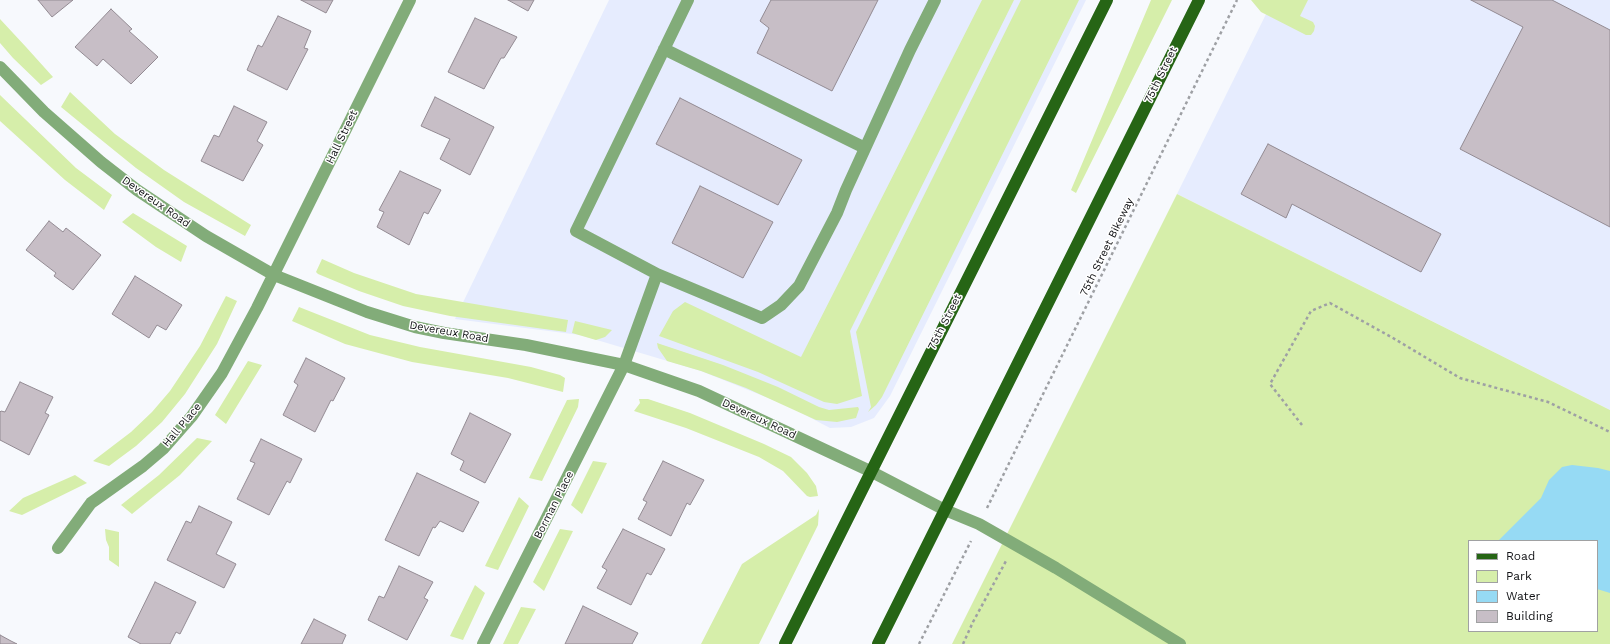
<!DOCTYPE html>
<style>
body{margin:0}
#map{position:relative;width:1610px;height:644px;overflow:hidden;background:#f7f9fd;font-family:"Work Sans",sans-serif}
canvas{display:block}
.legend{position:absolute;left:1468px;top:540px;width:130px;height:92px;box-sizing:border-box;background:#fff;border:1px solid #a0a1a2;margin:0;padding:5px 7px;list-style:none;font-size:12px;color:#121316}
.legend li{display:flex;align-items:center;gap:8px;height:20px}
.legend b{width:20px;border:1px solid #a0a1a2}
</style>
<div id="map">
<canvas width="1610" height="644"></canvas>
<ul class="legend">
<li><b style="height:5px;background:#266515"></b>Road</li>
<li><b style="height:11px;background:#d6eeaa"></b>Park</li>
<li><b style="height:11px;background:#96daf4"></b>Water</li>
<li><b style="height:11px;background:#c7bec6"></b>Building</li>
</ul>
</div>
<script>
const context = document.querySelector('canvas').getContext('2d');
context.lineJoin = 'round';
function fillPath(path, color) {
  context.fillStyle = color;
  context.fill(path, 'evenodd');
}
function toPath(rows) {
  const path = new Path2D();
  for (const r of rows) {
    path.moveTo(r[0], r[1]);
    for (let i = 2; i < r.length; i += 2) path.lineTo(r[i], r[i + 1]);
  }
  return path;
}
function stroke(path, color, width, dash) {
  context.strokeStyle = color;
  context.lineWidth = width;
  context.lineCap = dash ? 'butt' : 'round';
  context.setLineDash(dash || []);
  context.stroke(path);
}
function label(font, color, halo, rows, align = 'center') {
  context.font = font + ' "Work Sans",sans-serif';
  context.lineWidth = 3;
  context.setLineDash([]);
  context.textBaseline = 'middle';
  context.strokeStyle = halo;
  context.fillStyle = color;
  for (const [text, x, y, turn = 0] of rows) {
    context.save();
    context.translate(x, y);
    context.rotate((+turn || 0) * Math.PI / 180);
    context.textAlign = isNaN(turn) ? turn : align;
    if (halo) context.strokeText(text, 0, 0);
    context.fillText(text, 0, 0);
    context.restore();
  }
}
const built = toPath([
 [609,0,1086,0,890,396,874,418,851,427,830,428,788,406,701,371,580,335,455,319],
 [1273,0,1610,0,1610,410,1177,194]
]);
const green = toPath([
 [982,0,1014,0,850,331,862,396,837,404,824,402,758,372,659,336,673,311,685,302,801,357],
 [1021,0,1079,0,882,397,876,405,868,412,871,407,856,332],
 [1151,0,1172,0,1076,193,1071,190],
 [1251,0,1308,0,1300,16,1313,22,1315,26,1314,31,1311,35,1306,35,1261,12],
 [0,19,26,47,53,77,41,85,13,58,0,43],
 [70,92,115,134,164,170,251,225,245,236,184,202,136,168,94,134,61,107],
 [0,95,76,168,112,195,104,210,65,180,0,121],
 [1177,194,1610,410,1610,644,952,644],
 [1469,541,1597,541,1597,631,1469,631],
 [133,213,187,246,181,262,156,247,122,222],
 [322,259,354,273,416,294,568,320,566,332,450,316,403,306,359,291,318,274,316,272],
 [226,296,237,301,217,344,185,394,162,422,136,446,109,466,93,461,131,432,152,412,170,391,200,346],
 [299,307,370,335,420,347,531,367,560,375,565,378,563,392,508,378,412,362,345,344,292,321],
 [575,321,612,330,605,337,596,340,572,333],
 [657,343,723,365,778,387,819,407,829,410,858,407,859,409,856,418,837,422,816,420,746,388,701,371,667,361,658,348],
 [248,361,262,365,226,424,215,415],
 [579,399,578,407,542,481,529,478,567,400],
 [639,399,648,399,690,413,764,444,791,457,807,473,816,486,818,496,810,497,807,496,783,471,759,457,686,428,634,411,640,403],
 [197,438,212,441,180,475,132,514,121,505,159,475],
 [593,461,607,463,582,514,571,505],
 [75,475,87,483,22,515,9,511,23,498],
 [519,497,529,506,498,570,485,566],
 [819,509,818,525,759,644,701,644,742,564,816,515],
 [105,529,119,532,119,567,109,560,109,547,106,540],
 [560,529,573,531,544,591,533,582],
 [475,585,485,593,463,640,450,636],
 [521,607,536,609,518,644,503,644]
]);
const water = toPath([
 [1572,465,1598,468,1610,471,1610,593,1597,589,1597,541,1498,541,1541,498,1549,480,1562,467]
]);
const building = toPath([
 [38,0,73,0,52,17,38,0],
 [301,0,333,0,326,13,301,0],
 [508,0,534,0,528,11,508,0],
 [771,0,878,0,832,91,757,53,769,28,760,21,771,0],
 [1471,0,1552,0,1610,30,1610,227,1460,149,1523,27,1471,0],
 [111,9,132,29,129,31,158,57,131,84,103,59,97,66,75,47,111,9],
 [278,16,311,31,304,48,308,49,287,90,247,70,258,45,262,47,278,16],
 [475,18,517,37,504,58,501,58,484,89,448,72,475,18],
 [435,97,494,127,470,175,440,159,450,139,421,126,435,97],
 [680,98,802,160,778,205,656,144,680,98],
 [234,106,267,122,257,141,263,145,243,181,201,161,214,135,219,137,234,106],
 [1268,144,1441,234,1421,272,1292,204,1286,218,1241,194,1268,144],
 [400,171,441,190,428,214,424,212,409,245,377,227,384,212,379,210,400,171],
 [700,186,773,222,743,278,672,243,700,186],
 [49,221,63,232,66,228,101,255,73,290,54,276,56,273,26,250,49,221],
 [135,276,182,305,166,330,157,325,149,338,112,314,135,276],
 [306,358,345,378,333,401,331,400,315,432,283,415,298,385,294,382,306,358],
 [20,382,53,397,45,413,49,415,29,455,0,440,0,412,1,411,5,412,20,382],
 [470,413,511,434,485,483,460,470,464,461,451,454,470,413],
 [261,439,302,459,290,483,287,481,269,515,237,499,255,463,250,461,261,439],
 [663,461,704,480,690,505,687,503,671,536,638,519,647,502,643,500,663,461],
 [417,473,479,502,463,532,440,521,435,528,433,527,419,556,385,540,417,473],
 [199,506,232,522,216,554,236,564,224,588,167,560,186,521,191,523,199,506],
 [623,529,665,549,651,575,647,573,631,605,597,588,607,570,602,567,623,529],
 [399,566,433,582,424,598,428,600,407,640,368,620,379,596,384,598,399,566],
 [155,582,196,602,180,634,176,632,170,644,141,644,128,637,155,582],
 [583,606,638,633,632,644,565,644,583,606],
 [314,619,346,635,342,644,301,644,314,619],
 [0,635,11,641,17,644,0,644,0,635]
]);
const path = toPath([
 [1302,425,1270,384,1311,311,1330,303,1393,338,1460,378,1548,402,1610,432],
 [987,508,1237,0],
 [919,644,971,541],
 [963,644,973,622,1006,561]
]);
const minor = toPath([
 [664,49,865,148],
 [0,67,44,112,101,162,137,190,206,236,274,275,367,312,415,327,444,333,526,345,624,365,699,391,870,471,945,510,979,524,1056,568,1180,644],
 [657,274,762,318,781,305,799,286,837,213,846,190,910,50,935,0],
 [58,548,91,503,143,466,163,449,192,416,222,373,257,308,410,0],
 [483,644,624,365,657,274,576,231,688,0]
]);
const major = toPath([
 [785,644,1107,0],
 [878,644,1199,0]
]);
const streetNames = [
 ["75th Street",1161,75,-64],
 ["Hall Street",342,137,-64],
 ["Devereux Road",156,202,35],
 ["75th Street Bikeway",1107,247,-64],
 ["75th Street",945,322,-63],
 ["Devereux Road",449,332,10],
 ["Devereux Road",759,419,25],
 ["Hall Place",182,425,-50],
 ["Borman Place",554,505,-63]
];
fillPath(built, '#e6ecfe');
fillPath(green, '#d6eeaa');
fillPath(water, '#96daf4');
fillPath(building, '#c7bec6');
stroke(building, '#938b93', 1);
stroke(path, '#9ea0a4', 2.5, [3, 3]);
stroke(minor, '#82ac79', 12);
stroke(major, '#266515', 12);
label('11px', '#121316', '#fff', streetNames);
</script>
